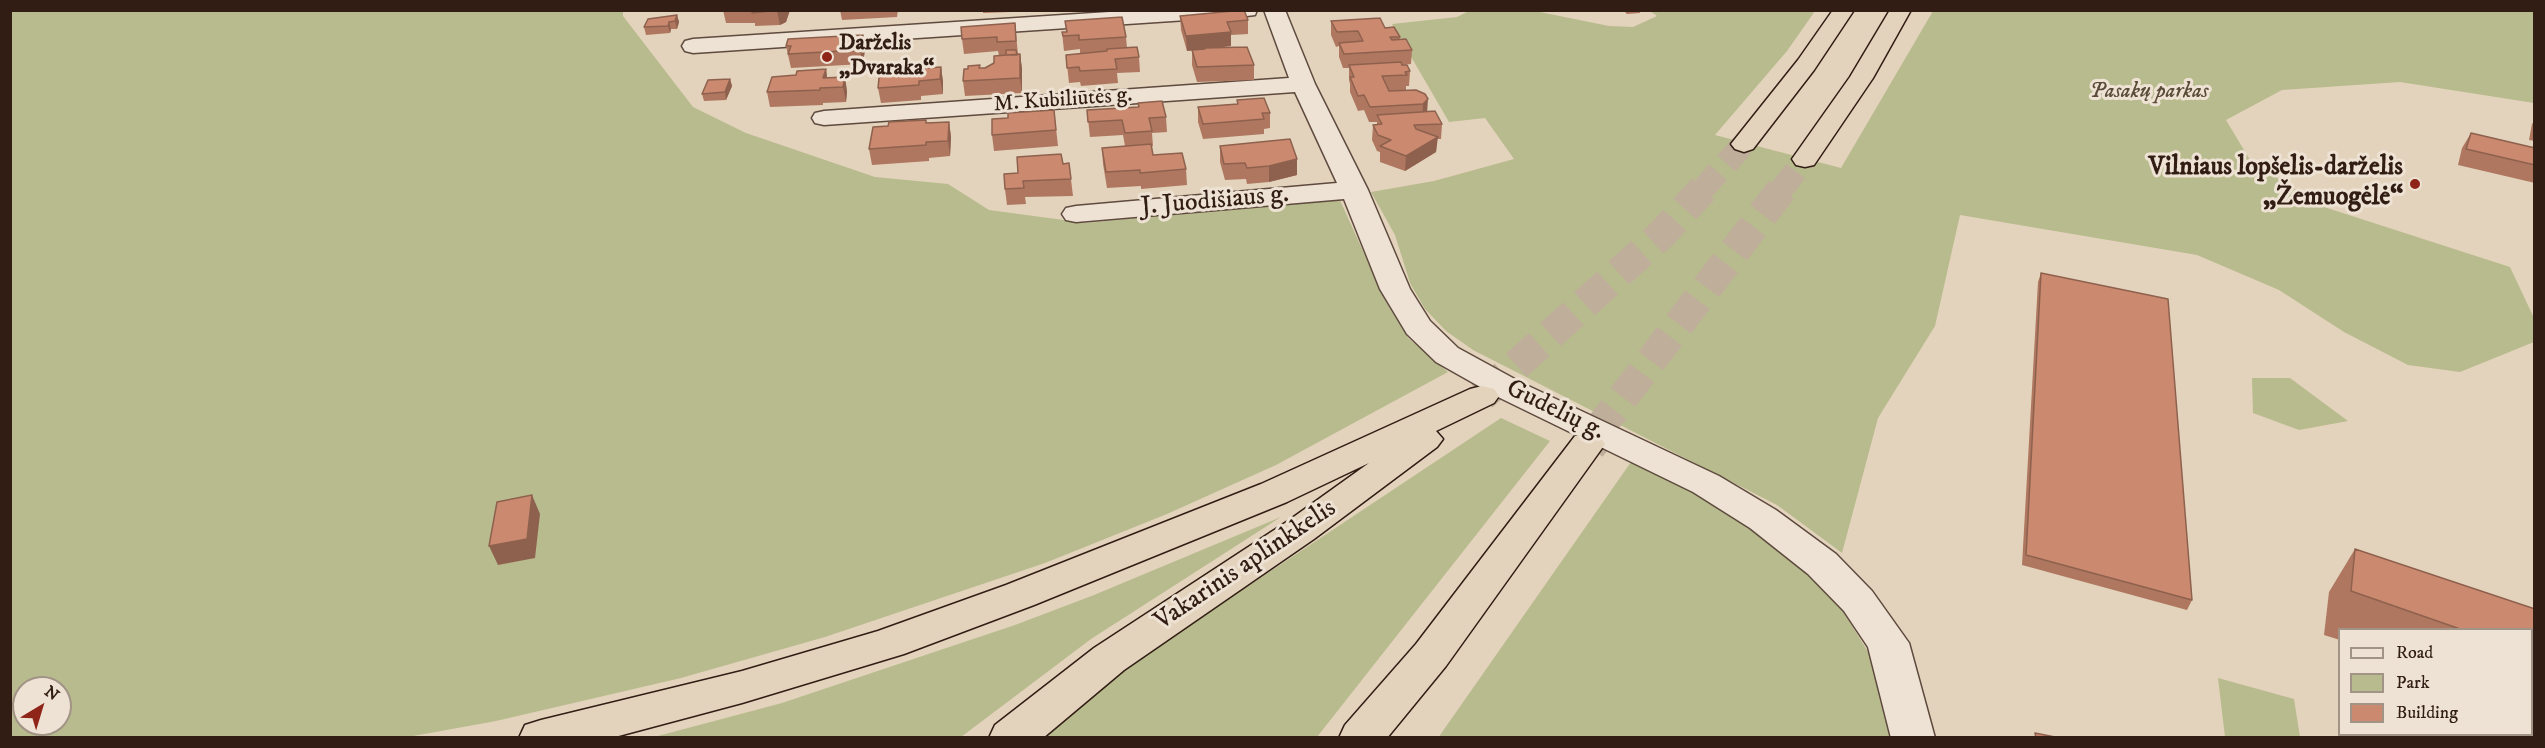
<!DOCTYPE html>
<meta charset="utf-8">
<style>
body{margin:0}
#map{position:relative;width:2545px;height:748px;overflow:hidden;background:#e3d3bc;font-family:"IM FELL DW Pica",serif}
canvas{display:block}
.frame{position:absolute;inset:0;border:12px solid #311d14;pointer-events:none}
.legend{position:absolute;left:2338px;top:628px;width:195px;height:108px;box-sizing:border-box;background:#ede2d3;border:2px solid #a29387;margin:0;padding:8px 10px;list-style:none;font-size:18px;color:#311d14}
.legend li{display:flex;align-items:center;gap:12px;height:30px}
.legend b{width:30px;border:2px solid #a29387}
.north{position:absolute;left:12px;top:676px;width:60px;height:60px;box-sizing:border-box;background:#ede2d3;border:2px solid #a29387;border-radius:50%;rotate:38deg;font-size:16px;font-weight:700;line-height:24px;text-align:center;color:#311d14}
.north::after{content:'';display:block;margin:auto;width:21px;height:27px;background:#8f2418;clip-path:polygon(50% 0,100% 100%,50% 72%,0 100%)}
</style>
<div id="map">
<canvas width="2545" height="748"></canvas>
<div class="frame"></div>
<ul class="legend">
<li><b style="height:8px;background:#ede2d3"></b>Road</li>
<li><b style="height:16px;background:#b8bb8d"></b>Park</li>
<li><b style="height:16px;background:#cb8a6f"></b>Building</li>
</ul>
<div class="north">N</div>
</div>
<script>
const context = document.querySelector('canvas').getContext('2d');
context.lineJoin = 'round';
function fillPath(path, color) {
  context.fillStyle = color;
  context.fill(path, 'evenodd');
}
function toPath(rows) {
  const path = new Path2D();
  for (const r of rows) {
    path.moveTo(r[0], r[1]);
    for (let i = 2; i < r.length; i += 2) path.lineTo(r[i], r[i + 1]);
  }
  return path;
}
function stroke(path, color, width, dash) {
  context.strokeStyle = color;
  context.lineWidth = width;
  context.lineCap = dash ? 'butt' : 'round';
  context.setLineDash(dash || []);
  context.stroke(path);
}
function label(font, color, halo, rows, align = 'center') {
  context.font = font + ' "IM FELL DW Pica",serif';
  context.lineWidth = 6;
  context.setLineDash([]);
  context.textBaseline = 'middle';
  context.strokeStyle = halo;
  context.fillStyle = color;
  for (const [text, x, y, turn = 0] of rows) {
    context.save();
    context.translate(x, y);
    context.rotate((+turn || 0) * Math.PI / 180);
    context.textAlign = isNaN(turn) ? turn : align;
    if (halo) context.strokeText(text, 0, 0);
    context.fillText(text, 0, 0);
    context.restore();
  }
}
const green = toPath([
 [10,11,623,11,623,16,693,107,746,133,875,177,948,184,989,210,1086,223,1339,198,1386,302,1408,338,1448,372,1276,465,1167,514,1045,563,825,637,681,678,496,721,408,737,11,737],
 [24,688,60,688,60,724,24,724],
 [1469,11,1535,11,1609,26,1633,27,1657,16,1650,11,1815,11,1787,51,1715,135,1841,168,1933,11,2534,11,2534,103,2400,82,2282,90,2226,120,2250,160,2321,206,2510,267,2534,318,2534,342,2460,372,2408,365,2344,332,2279,290,2197,255,1960,215,1935,326,1878,418,1842,553,1777,505,1473,350,1446,331,1425,309,1410,283,1395,235,1371,192,1434,181,1514,159,1485,118,1449,122,1392,24,1457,17],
 [2252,378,2290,378,2348,421,2299,430,2253,413],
 [1501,418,1550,441,1317,737,1036,738,1105,683,1173,636],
 [1631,462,1713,502,1756,529,1797,562,1840,606,1868,652,1886,706,1891,738,1438,738],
 [1281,517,1091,639,961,737,654,737,782,703,1015,625,1094,595],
 [2218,678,2294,699,2300,737,2225,737]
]);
const highwayTunnelFar2 = toPath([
 [1702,190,1744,144],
 [1781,190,1805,159]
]);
const highwayTunnelFar1 = toPath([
 [1482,396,1662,234,1703,189],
 [1595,434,1782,189]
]);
const highwayTunnel = toPath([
 [1587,444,1596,433]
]);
const street = toPath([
 [1140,10,1257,10,1255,15,1247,16,693,53,685,51,682,46,685,41,693,39,1140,10],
 [1264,10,1285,10,1315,84,1368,190,1410,289,1430,321,1458,348,1522,383,1719,476,1776,510,1836,554,1872,591,1909,643,1935,738,1891,738,1868,647,1844,611,1808,574,1750,528,1693,492,1498,397,1436,362,1407,334,1380,289,1344,199,1076,222,1066,220,1062,214,1066,208,1076,206,1337,183,1295,92,824,125,815,123,812,118,815,113,824,111,1289,78,1264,10]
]);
const highway = toPath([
 [1833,10,1854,10,1814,70,1753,149,1744,152,1735,149,1731,144,1735,139,1798,60,1833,10],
 [1890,10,1911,10,1873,78,1814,165,1805,167,1796,165,1792,159,1850,77,1890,10],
 [1482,386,1494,389,1499,396,1494,403,1436,431,1443,439,1437,447,1314,539,1124,670,1043,738,989,738,995,725,1094,648,1288,521,1369,463,1287,502,1034,605,904,654,742,703,611,738,519,738,525,725,541,720,742,671,878,631,1006,585,1261,484,1470,389,1482,386],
 [1587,433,1599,436,1605,444,1446,666,1387,738,1339,738,1345,725,1416,644,1575,436,1587,433]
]);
const wall = toPath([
 [723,10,790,10,786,22,780,25,755,26,755,23,726,23],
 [840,10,898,10,897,17,842,20],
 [983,10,1011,10,1011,12,983,13],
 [1623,10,1640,10,1640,13,1627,14],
 [677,15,679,22,677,29,671,29,670,33,646,35,644,27],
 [1180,16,1248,20,1248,34,1231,35,1231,46,1219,47,1254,65,1254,80,1197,82,1192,65,1192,50,1204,49,1187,51,1181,30],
 [1065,21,1126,37,1127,48,1139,57,1140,72,1117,73,1118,83,1081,86,1080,82,1069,83,1066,55,1080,54,1080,49,1064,51,1062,32,1066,32],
 [1331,21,1385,28,1400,37,1400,39,1412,50,1411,64,1402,65,1410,71,1409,86,1406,86,1406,90,1389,91,1416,90,1427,112,1442,124,1441,139,1437,139,1436,152,1405,171,1380,162,1380,152,1377,151,1372,140,1373,125,1377,125,1377,122,1369,122,1364,110,1358,111,1350,92,1350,84,1349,80,1349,68,1343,68,1339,57,1339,46,1336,47,1331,35],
 [1015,23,1018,55,1020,54,1022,69,1022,93,965,96,963,81,968,69,980,65,980,68,985,68,994,63,999,56,998,51,964,54,962,39],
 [863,35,865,49,863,64,791,68,786,46],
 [941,67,943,82,943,94,921,96,921,100,881,103,878,88,901,70],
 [826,69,827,78,845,77,847,92,846,102,823,103,823,105,770,107,767,92,796,75],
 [730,79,732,86,726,100,704,101,702,94],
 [1237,100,1270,113,1270,128,1264,129,1264,134,1203,139,1198,122,1198,107,1237,104],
 [1054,110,1058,146,994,151,992,135,1008,118],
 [1087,110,1166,117,1167,132,1152,133,1153,146,1151,146,1153,155,1186,169,1187,185,1141,189,1141,186,1107,188,1103,164,1102,148,1125,146,1123,135,1090,137],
 [2535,120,2535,141,2529,140,2532,124],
 [949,122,951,137,950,156,929,158,929,161,872,165,869,149,927,123],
 [2471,133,2535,148,2535,183,2458,165,2462,148],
 [1220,146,1297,175,1269,182,1247,184,1246,179,1225,180,1220,162],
 [1069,163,1073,196,1025,197,1026,204,1007,205,1005,189,1018,173],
 [2041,273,2192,600,2187,610,2022,565,2038,282],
 [2355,549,2535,609,2535,710,2532,709,2532,630,2340,630,2340,640,2324,635,2329,592]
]);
const shadedWall = toPath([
 [779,10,790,10,786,22,780,25,777,11],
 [677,15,679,22,677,29,675,21],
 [669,22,671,29,670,33,668,26],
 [1231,32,1231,46,1187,51,1186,36],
 [863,35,865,49,863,64,860,50],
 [1020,54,1022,69,1022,93,1020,78],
 [941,67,943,82,943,94,940,79],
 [826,69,828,84,823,78],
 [845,77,847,92,846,102,843,87],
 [730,79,732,86,726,100,725,92],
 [1428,99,1427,114,1422,119,1423,104],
 [949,122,951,137,950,156,948,141],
 [1438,137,1436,152,1405,171,1406,156],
 [1297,159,1297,175,1269,182,1269,166],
 [532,495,540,514,535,558,498,565,489,546]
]);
const building = toPath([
 [753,10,779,10,752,13,753,10],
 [1244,10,1248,20,1227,22,1231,32,1186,36,1180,16,1244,10],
 [677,15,675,21,669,22,668,26,644,27,648,19,677,15],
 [1122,17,1126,37,1079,40,1079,35,1063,36,1062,32,1067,32,1065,21,1122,17],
 [1380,18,1385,28,1394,27,1400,37,1390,37,1392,40,1406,39,1412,50,1344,54,1339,43,1363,41,1358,31,1337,32,1331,21,1380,18],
 [1015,23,1016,41,997,42,997,37,962,39,961,27,1015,23],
 [863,35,860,50,788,54,791,46,786,46,788,39,863,35],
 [1137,47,1139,57,1115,59,1117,69,1080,71,1079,67,1067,68,1066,55,1107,51,1107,49,1137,47],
 [1247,47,1254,65,1197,67,1192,50,1205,49,1204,48,1247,47],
 [1006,50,1016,50,1017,55,1006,55,1006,50],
 [1020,54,1020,78,963,81,964,69,968,69,968,66,980,65,979,68,985,68,994,63,994,56,1020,54],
 [1401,62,1402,65,1407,65,1410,71,1405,72,1407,75,1382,76,1389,91,1416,90,1425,94,1428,99,1423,104,1370,107,1364,95,1358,96,1350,77,1354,77,1349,65,1401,62],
 [900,66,899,70,941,67,940,79,919,81,919,85,878,88,880,68,900,66],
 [826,69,823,78,845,77,843,87,820,88,820,90,767,92,772,77,796,75,797,71,826,69],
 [730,79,725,92,702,94,708,80,730,79],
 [1264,98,1270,113,1262,113,1264,119,1203,124,1198,107,1238,104,1237,100,1264,98],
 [1162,101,1166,117,1149,118,1152,131,1125,133,1122,120,1088,122,1087,110,1139,107,1138,103,1162,101],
 [1054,110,1056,130,992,135,992,119,1008,118,1008,113,1054,110],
 [1435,111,1442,124,1414,125,1416,129,1438,137,1406,156,1380,146,1391,140,1378,135,1373,125,1382,124,1377,115,1435,111],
 [926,120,926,123,949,122,948,141,926,142,926,145,869,149,873,127,888,126,889,122,926,120],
 [2471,133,2535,148,2535,165,2466,149,2471,133],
 [1290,139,1297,159,1269,166,1247,168,1245,163,1224,164,1220,146,1290,139],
 [1151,144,1153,155,1182,153,1186,169,1140,173,1140,170,1106,172,1102,148,1151,144],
 [1061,154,1063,164,1069,163,1071,179,1023,181,1024,188,1005,189,1004,174,1018,173,1017,157,1061,154],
 [2041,273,2168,299,2192,600,2026,555,2041,273],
 [532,495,527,539,489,546,497,502,532,495],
 [2355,549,2535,609,2535,654,2532,653,2532,630,2463,630,2351,591,2355,549],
 [2035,733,2060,738,2036,738,2035,733]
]);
const markers = [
 [827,57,6,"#8f2418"],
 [2415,184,6,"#8f2418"]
];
const farPoinames = [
 ["Darželis",839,44],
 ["„Dvaraka“",839,69]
];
const farParknames = [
 ["Pasakų parkas",2149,92]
];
const farStreetnames = [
 ["M. Kubiliūtės g.",1063,101,-4]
];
const poiNames = [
 ["Vilniaus lopšelis-darželis",2403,169],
 ["„Žemuogėlė“",2403,199]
];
const streetNames = [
 ["J. Juodišiaus g.",1215,202,-5],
 ["Gudelių g.",1555,411,26],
 ["Vakarinis aplinkkelis",1246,566,-34]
];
fillPath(green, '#b8bb8d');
stroke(highwayTunnelFar2, '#bfaf9a', 24, [24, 12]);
stroke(highwayTunnelFar1, '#bfaf9a', 31, [31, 15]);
stroke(highwayTunnel, '#bfaf9a', 40, [40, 20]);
stroke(street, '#5e4a3e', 3);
stroke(highway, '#311d14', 3);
fillPath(street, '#ede2d3');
fillPath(highway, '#e3d3bc');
fillPath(wall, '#af775f');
fillPath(shadedWall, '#8e614e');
fillPath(building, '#cb8a6f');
stroke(building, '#8e614e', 1.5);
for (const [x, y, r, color] of markers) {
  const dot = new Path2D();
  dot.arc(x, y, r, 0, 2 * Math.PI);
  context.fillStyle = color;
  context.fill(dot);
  stroke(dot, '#ede2d3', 2);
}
label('bold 22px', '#311d14', '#ede2d3', farPoinames, 'left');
label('italic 22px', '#5a4c38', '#ede2d3', farParknames);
label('22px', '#311d14', '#ede2d3', farStreetnames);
label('bold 26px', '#311d14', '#ede2d3', poiNames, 'right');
label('26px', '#311d14', '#ede2d3', streetNames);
</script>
